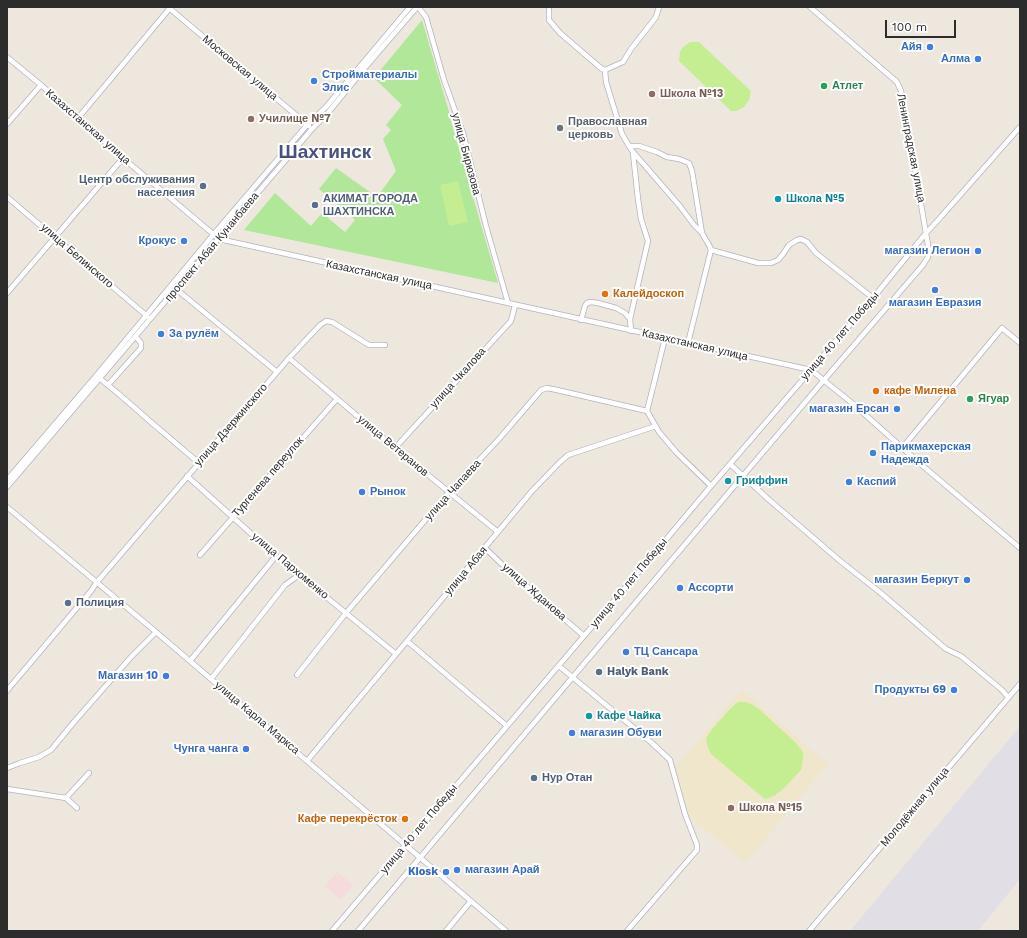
<!DOCTYPE html>
<meta charset="utf-8">
<style>
body{margin:0}
#map{position:relative;width:1027px;height:938px;overflow:hidden;background:#eee7dd;font-family:"Work Sans",sans-serif}
canvas{display:block}
.frame{position:absolute;inset:0;border:8px solid #2c2c2c;pointer-events:none}
.scale{position:absolute;left:885px;top:20px;width:71px;height:18px;box-sizing:border-box;border:2px solid #2c2c2c;border-top:0;padding-left:5px;font-size:12px;line-height:14px;white-space:nowrap;color:#2c2c2c;-webkit-text-stroke:3px #fff;paint-order:stroke}
</style>
<div id="map">
<canvas width="1027" height="938"></canvas>
<div class="frame"></div>
<div class="scale">100 m</div>
</div>
<script>
const context = document.querySelector('canvas').getContext('2d');
context.lineJoin = 'round';
function fillPath(path, color) {
  context.fillStyle = color;
  context.fill(path, 'evenodd');
}
function toPath(rows) {
  const path = new Path2D();
  for (const r of rows) {
    path.moveTo(r[0], r[1]);
    for (let i = 2; i < r.length; i += 2) path.lineTo(r[i], r[i + 1]);
  }
  return path;
}
function stroke(path, color, width, dash) {
  context.strokeStyle = color;
  context.lineWidth = width;
  context.lineCap = dash ? 'butt' : 'round';
  context.setLineDash(dash || []);
  context.stroke(path);
}
function label(font, color, halo, rows, align = 'center') {
  context.font = font + ' "Work Sans",sans-serif';
  context.lineWidth = 4;
  context.setLineDash([]);
  context.textBaseline = 'middle';
  context.strokeStyle = halo;
  context.fillStyle = color;
  for (const [text, x, y, turn = 0] of rows) {
    context.save();
    context.translate(x, y);
    context.rotate((+turn || 0) * Math.PI / 180);
    context.textAlign = isNaN(turn) ? turn : align;
    if (halo) context.strokeText(text, 0, 0);
    context.fillText(text, 0, 0);
    context.restore();
  }
}
const industrial = toPath([
 [1020,726,1020,879,978,931,850,931]
]);
const education = toPath([
 [742,690,828,764,746,863,689,816,675,767]
]);
const medical = toPath([
 [337,872,353,885,341,900,325,886]
]);
const green = toPath([
 [422,20,449,112,452,116,450,118,498,283,244,230,275,193,311,226,322,213,345,232,355,220,319,189,336,168,377,197,396,171,383,139,391,130,386,125,402,105,374,78]
]);
const pitch = toPath([
 [690,42,699,42,751,91,749,100,744,107,736,111,731,111,679,61,680,52,682,48],
 [458,181,468,222,449,226,440,185],
 [738,702,746,702,753,705,760,710,796,743,803,752,803,758,801,770,784,788,774,796,765,799,760,795,711,754,707,745,706,738,713,728,731,708]
]);
const minor = toPath([
 [168,7,309,126],
 [418,7,426,17,444,80,463,133,486,226,508,303],
 [549,10,549,20,560,33,602,69,605,70,606,82,622,134,629,146,633,152,679,205,694,225,702,233,710,247,711,250,709,258,688,343],
 [7,57,41,85,123,158,219,239,811,370,852,403,924,467,1020,548],
 [605,70,623,62,631,49,656,17,659,7],
 [78,118,170,8],
 [7,124,41,85],
 [629,146,639,146,657,152,667,157,679,159,689,163,692,171,702,233],
 [7,197,147,316],
 [711,250,758,263,771,263,778,260,783,254,789,245,797,240,801,239,807,242,816,253,873,298],
 [176,289,277,372],
 [7,293,123,158],
 [630,319,648,241,641,219,638,199,633,153],
 [581,320,585,306,587,303,591,302,598,303,616,308,625,313,630,319,631,331],
 [665,338,654,383,647,411,659,432,677,453,711,486],
 [289,358,395,448,498,532],
 [98,377,120,395,152,423,199,463],
 [108,385,141,348,141,343,136,337],
 [903,447,1002,328,1020,343],
 [395,448,511,321,515,305],
 [730,464,767,498,839,560,882,594,946,649,961,656,1002,690,1008,697],
 [187,476,276,556,396,654],
 [7,480,96,376,213,235,307,125,326,107,410,7],
 [7,487,312,129,327,114,363,70,417,7],
 [7,507,156,632,506,931],
 [485,548,509,571,584,636],
 [200,555,337,399],
 [407,641,507,726],
 [190,661,276,556],
 [559,666,652,743,670,760,685,814,697,845,697,850,627,931],
 [297,675,346,613,449,492,499,439,541,390,547,388,557,390,647,411],
 [211,679,274,599,285,585,299,575],
 [7,691,10,687,91,591,97,582,289,358,320,325,326,321,332,322,369,345,385,345],
 [307,761,532,491,559,463,568,455,656,426],
 [7,768,20,763,39,757,51,750,74,722,131,657,156,632],
 [7,789,66,798,77,808],
 [66,798,89,773],
 [332,931,648,561,711,486,873,298,926,233,939,219,1020,127],
 [358,931,824,380,923,265,928,257,929,251,906,116,901,91,897,82,810,7],
 [446,931,471,901],
 [809,931,1020,684]
]);
const markers = [
 [930,47,4,"#3f7fe0"],
 [978,59,4,"#3f7fe0"],
 [314,81,4,"#3f7fe0"],
 [824,86,4,"#2e9e5b"],
 [652,94,4,"#8d6e63"],
 [251,119,4,"#8d6e63"],
 [560,128,4,"#6b7280"],
 [203,186,4,"#5c6f8a"],
 [778,199,4,"#0f9aa8"],
 [315,205,4,"#5c6f8a"],
 [184,241,4,"#3f7fe0"],
 [978,251,4,"#3f7fe0"],
 [935,290,4,"#3f7fe0"],
 [605,294,4,"#e8710a"],
 [161,334,4,"#3f7fe0"],
 [876,391,4,"#e8710a"],
 [970,399,4,"#2e9e5b"],
 [897,409,4,"#3f7fe0"],
 [873,453,4,"#3f7fe0"],
 [728,481,4,"#0f9aa8"],
 [849,482,4,"#3f7fe0"],
 [362,492,4,"#3f7fe0"],
 [967,580,4,"#3f7fe0"],
 [680,588,4,"#3f7fe0"],
 [68,603,4,"#5c6f8a"],
 [626,652,4,"#3f7fe0"],
 [599,672,4,"#5c6f8a"],
 [166,676,4,"#3f7fe0"],
 [954,690,4,"#3f7fe0"],
 [589,716,4,"#0f9aa8"],
 [572,733,4,"#3f7fe0"],
 [246,749,4,"#3f7fe0"],
 [534,778,4,"#5c6f8a"],
 [731,808,4,"#8d6e63"],
 [405,819,4,"#e8710a"],
 [457,870,4,"#3f7fe0"],
 [446,872,4,"#3f7fe0"]
];
const shopNames = [
 ["Айя",922,47],
 ["Алма",970,59],
 ["Стройматериалы",322,75,"left"],
 ["Элис",322,88,"left"],
 ["Крокус",176,241],
 ["магазин Легион",970,251],
 ["магазин Евразия",935,303,"center"],
 ["За рулём",169,334,"left"],
 ["магазин Ерсан",889,409],
 ["Парикмахерская",881,447,"left"],
 ["Надежда",881,460,"left"],
 ["Каспий",857,482,"left"],
 ["Рынок",370,492,"left"],
 ["магазин Беркут",959,580],
 ["Ассорти",688,588,"left"],
 ["ТЦ Сансара",634,652,"left"],
 ["Магазин 10",158,676],
 ["Продукты 69",946,690],
 ["магазин Обуви",580,733,"left"],
 ["Чунга чанга",238,749],
 ["магазин Арай",465,870,"left"],
 ["Kiosk",438,872]
];
const streetNames = [
 ["Московская улица",240,68,40],
 ["Казахстанская улица",88,127,41],
 ["Ленинградская улица",911,148,79],
 ["улица Бирюзова",466,154,75],
 ["проспект Абая Кунанбаева",212,247,-50],
 ["улица Белинского",77,256,41],
 ["Казахстанская улица",379,275,12],
 ["улица 40 лет Победы",840,336,-49],
 ["Казахстанская улица",695,345,13],
 ["улица Чкалова",458,378,-48],
 ["улица Дзержинского",231,425,-49],
 ["улица Ветеранов",393,446,40],
 ["Тургенева переулок",268,477,-49],
 ["улица Чапаева",453,490,-48],
 ["улица Пархоменко",290,566,40],
 ["улица Абая",466,571,-50],
 ["улица 40 лет Победы",629,583,-50],
 ["улица Жданова",534,592,41],
 ["улица Карла Маркса",257,718,40],
 ["Молодёжная улица",915,807,-50],
 ["улица 40 лет Победы",419,829,-50]
];
const leisureNames = [
 ["Атлет",832,86],
 ["Ягуар",978,399]
];
const educationNames = [
 ["Школа №13",660,94],
 ["Училище №7",259,119],
 ["Школа №15",739,808]
];
const worshipNames = [
 ["Православная",568,122],
 ["церковь",568,135]
];
const serviceNames = [
 ["Центр обслуживания",195,180,"right"],
 ["населения",195,193,"right"],
 ["АКИМАТ ГОРОДА",323,199],
 ["ШАХТИНСКА",323,212],
 ["Полиция",76,603],
 ["Halyk Bank",607,672],
 ["Нур Отан",542,778]
];
const cultureNames = [
 ["Школа №5",786,199],
 ["Гриффин",736,481],
 ["Кафе Чайка",597,716]
];
const foodNames = [
 ["Калейдоскоп",613,294],
 ["кафе Милена",884,391],
 ["Кафе перекрёсток",397,819,"right"]
];
const townNames = [
 ["Шахтинск",325,152]
];
fillPath(industrial, '#e1dee6');
fillPath(education, '#f0e6cc');
fillPath(medical, '#f5dbdb');
fillPath(green, '#b0e798');
fillPath(pitch, '#c5ee93');
stroke(minor, '#b2b3c0', 6);
stroke(minor, '#fff', 4.5);
for (const [x, y, r, color] of markers) {
  const dot = new Path2D();
  dot.arc(x, y, r, 0, 2 * Math.PI);
  context.fillStyle = color;
  context.fill(dot);
  stroke(dot, '#fff', 1.5);
}
label('bold 11px', '#366cbe', '#fff', shopNames, 'right');
label('11px', '#2c2c2c', '#fff', streetNames);
label('bold 11px', '#27864d', '#fff', leisureNames, 'left');
label('bold 11px', '#785e54', '#fff', educationNames, 'left');
label('bold 11px', '#5b616d', '#fff', worshipNames, 'left');
label('bold 11px', '#4e5e75', '#fff', serviceNames, 'left');
label('bold 11px', '#0d838f', '#fff', cultureNames, 'left');
label('bold 11px', '#c56008', '#fff', foodNames, 'left');
label('bold 19px', '#49517f', '#fff', townNames);
</script>
